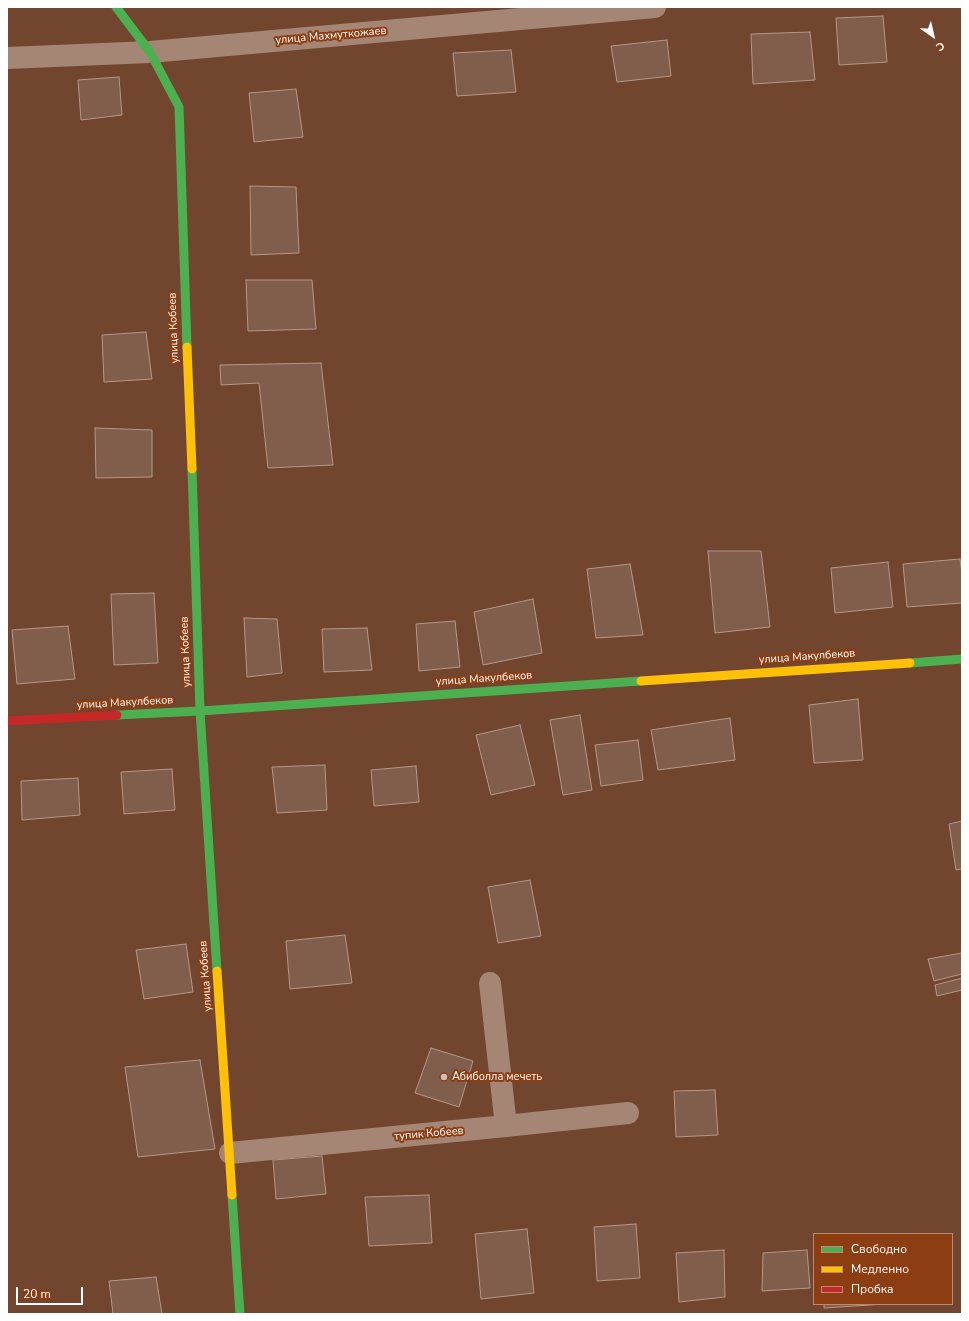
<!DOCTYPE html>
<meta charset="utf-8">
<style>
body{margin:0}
#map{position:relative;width:969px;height:1321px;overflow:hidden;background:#71452e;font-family:"Nunito Sans",sans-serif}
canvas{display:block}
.frame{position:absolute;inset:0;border:8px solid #fff;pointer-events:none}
.legend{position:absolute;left:813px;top:1233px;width:140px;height:72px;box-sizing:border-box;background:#8d3d12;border:1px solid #bb8b71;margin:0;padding:5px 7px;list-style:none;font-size:12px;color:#fff}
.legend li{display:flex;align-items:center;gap:8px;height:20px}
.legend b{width:20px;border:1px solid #bb8b71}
.north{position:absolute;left:913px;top:16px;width:40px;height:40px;-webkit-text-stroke:3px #8d3d12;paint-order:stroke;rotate:146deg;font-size:11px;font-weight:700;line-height:16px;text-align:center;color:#fff}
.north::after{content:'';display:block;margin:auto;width:14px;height:18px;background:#fff;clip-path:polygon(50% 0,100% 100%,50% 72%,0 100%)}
.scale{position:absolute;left:16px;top:1287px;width:67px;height:18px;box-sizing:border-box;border:2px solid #fff;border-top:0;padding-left:5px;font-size:12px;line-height:14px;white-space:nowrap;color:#fff;-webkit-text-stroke:3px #8d3d12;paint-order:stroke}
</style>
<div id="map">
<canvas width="969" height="1321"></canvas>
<div class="frame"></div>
<ul class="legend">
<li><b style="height:5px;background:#4caf50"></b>Свободно</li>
<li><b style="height:5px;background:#ffc107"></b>Медленно</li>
<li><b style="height:5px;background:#c62828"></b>Пробка</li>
</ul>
<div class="north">С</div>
<div class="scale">20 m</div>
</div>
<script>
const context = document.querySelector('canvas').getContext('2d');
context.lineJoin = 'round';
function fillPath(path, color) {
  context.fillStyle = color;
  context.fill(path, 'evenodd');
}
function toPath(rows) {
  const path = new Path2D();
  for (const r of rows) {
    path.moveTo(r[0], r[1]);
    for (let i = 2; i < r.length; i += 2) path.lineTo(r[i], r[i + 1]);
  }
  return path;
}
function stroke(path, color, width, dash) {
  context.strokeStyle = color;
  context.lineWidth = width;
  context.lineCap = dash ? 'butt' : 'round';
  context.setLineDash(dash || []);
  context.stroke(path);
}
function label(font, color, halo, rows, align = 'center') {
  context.font = font + ' "Nunito Sans",sans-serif';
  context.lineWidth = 4;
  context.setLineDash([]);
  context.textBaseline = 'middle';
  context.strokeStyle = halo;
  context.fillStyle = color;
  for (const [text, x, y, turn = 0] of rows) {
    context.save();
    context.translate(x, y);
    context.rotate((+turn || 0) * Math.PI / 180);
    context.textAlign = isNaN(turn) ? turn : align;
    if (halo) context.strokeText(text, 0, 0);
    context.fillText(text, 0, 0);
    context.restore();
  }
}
const building = toPath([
 [883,16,887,62,839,65,836,18,883,16],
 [810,32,815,80,753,84,751,34,810,32],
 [667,40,671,76,617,82,611,46,667,40],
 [511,50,516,92,457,96,453,53,511,50],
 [119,77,122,115,81,120,78,80,119,77],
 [296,89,303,137,254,142,249,93,296,89],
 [250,186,296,187,299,253,251,255,250,186],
 [246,280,312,280,316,329,248,331,246,280],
 [146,332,152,379,104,382,102,335,146,332],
 [321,363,333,465,268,468,259,383,221,385,220,365,321,363],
 [95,428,152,430,152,477,96,478,95,428],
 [708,551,761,551,770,627,715,633,708,551],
 [960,559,962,574,962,603,907,607,903,564,960,559],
 [888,562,893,607,835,613,831,568,888,562],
 [630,564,643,635,596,638,587,569,630,564],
 [154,593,158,663,114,665,111,594,154,593],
 [533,599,542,653,483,665,474,612,533,599],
 [244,618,277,619,282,673,247,677,244,618],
 [455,621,460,667,419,671,416,624,455,621],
 [68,626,75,679,17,684,12,630,68,626],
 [367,628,372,670,324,672,322,629,367,628],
 [858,699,863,760,814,763,809,705,858,699],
 [580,715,592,790,563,795,550,720,580,715],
 [730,718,735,760,658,770,651,730,730,718],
 [520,725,535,785,491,795,476,735,520,725],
 [638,740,643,780,601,786,595,745,638,740],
 [325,765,327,810,277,813,272,767,325,765],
 [416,766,419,802,374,806,371,770,416,766],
 [172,769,175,810,124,814,121,772,172,769],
 [78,778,80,815,22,820,21,781,78,778],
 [962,821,962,869,956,870,949,824,962,821],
 [530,880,541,936,498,943,488,887,530,880],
 [345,935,352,983,290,989,286,941,345,935],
 [186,944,193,992,144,999,136,950,186,944],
 [962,953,962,974,934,981,928,959,962,953],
 [962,978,962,990,937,996,935,985,962,978],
 [431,1048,473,1061,459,1107,415,1093,431,1048],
 [200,1060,215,1149,138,1157,125,1067,200,1060],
 [715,1090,718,1135,676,1137,674,1091,715,1090],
 [322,1156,326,1194,276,1199,273,1160,322,1156],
 [429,1195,432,1243,369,1246,365,1197,429,1195],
 [636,1224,640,1278,597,1281,594,1227,636,1224],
 [527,1229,534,1293,481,1299,475,1234,527,1229],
 [724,1250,725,1297,679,1302,676,1253,724,1250],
 [807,1250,810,1288,762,1291,763,1253,807,1250],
 [156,1277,162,1314,113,1314,109,1281,156,1277],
 [824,1304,885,1304,824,1308,824,1304]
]);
const street = toPath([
 [7,58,150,52,655,7],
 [490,983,506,1126],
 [230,1153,506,1126,628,1113]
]);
const fast = toPath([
 [116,7,150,52,179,107,187,347],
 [192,469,200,711,217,971],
 [910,663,962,659],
 [117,715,200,711,641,681],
 [232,1195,240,1314]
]);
const slow = toPath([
 [187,347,192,469],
 [641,681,910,663],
 [217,971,232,1195]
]);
const jam = toPath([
 [7,721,117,715]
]);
const markers = [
 [444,1077,4,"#cdbeb6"]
];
const streetNames = [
 ["улица Махмуткожаев",331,36,-5],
 ["улица Кобеев",174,328,-92],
 ["улица Кобеев",186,652,-92],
 ["улица Макулбеков",807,657,-4],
 ["улица Макулбеков",484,679,-4],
 ["улица Макулбеков",125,703,-3],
 ["улица Кобеев",206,976,-94],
 ["тупик Кобеев",429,1134,-5]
];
const poiNames = [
 ["Абиболла мечеть",452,1077]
];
fillPath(building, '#815e4b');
stroke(building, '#b39889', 1);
stroke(street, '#a58675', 22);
stroke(fast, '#4caf50', 9);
stroke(slow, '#ffc107', 9);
stroke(jam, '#c62828', 9);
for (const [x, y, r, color] of markers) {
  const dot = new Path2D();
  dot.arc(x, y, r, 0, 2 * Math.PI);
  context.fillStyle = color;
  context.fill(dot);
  stroke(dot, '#8d3d12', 1.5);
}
label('11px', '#fff', '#8d3d12', streetNames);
label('11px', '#fff', '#8d3d12', poiNames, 'left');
</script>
